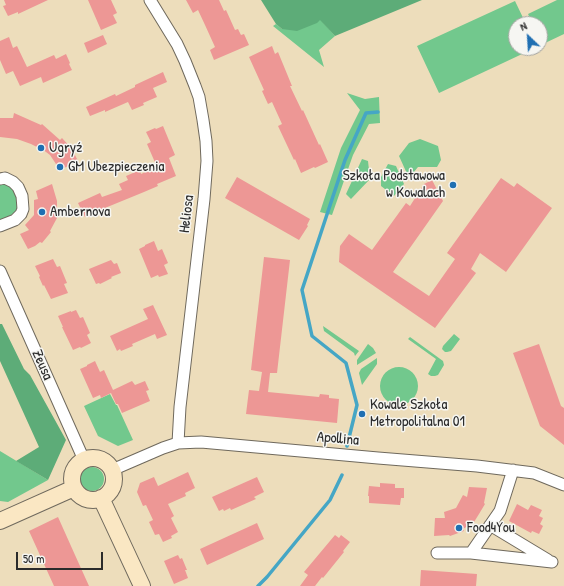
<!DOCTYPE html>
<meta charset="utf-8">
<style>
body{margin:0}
#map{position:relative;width:564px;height:586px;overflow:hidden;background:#edddbb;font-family:"Patrick Hand",sans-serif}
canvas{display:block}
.north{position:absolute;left:508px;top:16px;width:40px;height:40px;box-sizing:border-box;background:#f6f6f2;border:1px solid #a5a5a2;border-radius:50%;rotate:335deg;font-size:11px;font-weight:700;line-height:16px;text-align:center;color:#2b2b2b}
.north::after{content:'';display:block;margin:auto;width:14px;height:18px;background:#1f6fb2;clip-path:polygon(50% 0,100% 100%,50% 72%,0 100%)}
.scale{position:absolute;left:16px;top:552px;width:87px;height:18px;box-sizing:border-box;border:2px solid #2b2b2b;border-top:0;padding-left:5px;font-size:12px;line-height:14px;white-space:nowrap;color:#2b2b2b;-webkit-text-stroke:3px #f6f6f2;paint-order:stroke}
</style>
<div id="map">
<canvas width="564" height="586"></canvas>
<div class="north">N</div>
<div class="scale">50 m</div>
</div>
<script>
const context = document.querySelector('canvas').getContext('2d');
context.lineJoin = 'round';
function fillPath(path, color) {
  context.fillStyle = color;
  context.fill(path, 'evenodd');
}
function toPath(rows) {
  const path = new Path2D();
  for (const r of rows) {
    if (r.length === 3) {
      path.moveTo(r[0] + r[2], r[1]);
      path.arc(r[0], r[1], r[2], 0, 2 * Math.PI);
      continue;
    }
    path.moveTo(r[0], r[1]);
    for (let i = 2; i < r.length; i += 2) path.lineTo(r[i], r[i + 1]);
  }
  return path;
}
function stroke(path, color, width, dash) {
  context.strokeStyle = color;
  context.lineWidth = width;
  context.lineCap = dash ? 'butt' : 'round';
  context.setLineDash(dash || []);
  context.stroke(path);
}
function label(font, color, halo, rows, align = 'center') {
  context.font = font + ' "Patrick Hand",sans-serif';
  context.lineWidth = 3;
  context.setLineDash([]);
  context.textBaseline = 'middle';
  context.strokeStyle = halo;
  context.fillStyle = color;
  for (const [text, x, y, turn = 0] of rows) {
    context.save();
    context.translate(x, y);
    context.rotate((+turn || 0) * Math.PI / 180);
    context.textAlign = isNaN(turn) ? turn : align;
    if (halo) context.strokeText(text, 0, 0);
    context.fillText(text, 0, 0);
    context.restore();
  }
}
const green = toPath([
 [557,0,564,0,564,34,543,44,540,38,540,24,533,24,528,14],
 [515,1,526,24,516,24,516,48,535,48,439,93,417,46],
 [320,19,335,36,319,50,324,67,273,26,276,24,282,29],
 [347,93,365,99,379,97,380,123,369,124,353,155,332,215,320,212,341,148,360,110],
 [420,139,438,146,441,160,437,167,418,167,409,178,399,156,409,143],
 [362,159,368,161,370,179,351,199,346,194],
 [388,164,396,166,404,184,394,196,381,186,381,177],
 [6,182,17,192,18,209,15,212,10,216,0,220,0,183],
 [323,326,359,351,355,356,354,353,324,331],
 [454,334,460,339,451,351,447,352,445,352,442,349,443,346],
 [410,337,443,361,444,365,438,375,435,376,431,376,428,374,436,359,408,339],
 [368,344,373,348,376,353,357,365,357,360],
 [377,358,377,364,362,385,359,373,361,369],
 [399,386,19],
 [110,394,116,405,117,405,133,440,118,446,98,436,84,406],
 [0,451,48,480,8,502,0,501],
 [92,479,12]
]);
const forest = toPath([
 [261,0,422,0,335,36,320,20,317,23,297,31,282,29,276,24],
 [0,324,2,324,24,369,30,375,66,440,48,480,16,461,39,447,0,361]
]);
const stream = toPath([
 [347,446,357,405,346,363,312,336,302,290,345,160,366,113,378,112],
 [258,586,267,577,330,500,342,475]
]);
const building = toPath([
 [4,0,48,0,18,14,18,12,8,16,3,6,6,5],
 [88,0,111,0,117,13,113,15,117,23,101,30],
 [186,0,219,0,224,11,226,10,235,30,238,29,241,35,244,34,249,45,214,60,210,50,215,47,205,25,198,10,193,13],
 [103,35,107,44,88,53,84,43],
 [9,37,13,48,17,46,27,67,54,55,56,59,66,54,70,63,69,64,72,70,43,83,41,77,20,86,13,71,6,74,0,60,0,41],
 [272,46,275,54,278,52,292,86,290,86,302,111,303,110,319,145,320,144,328,162,315,168,314,167,301,173,295,159,294,160,278,126,282,124,272,102,268,104,262,91,264,90,249,57],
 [163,72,167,82,153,88,157,97,143,103,144,105,132,110,128,102,105,112,105,110,90,116,86,107,115,94,116,96,135,87,135,85],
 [14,113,41,125,42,124,60,140,62,138,72,149,78,161,60,170,50,155,38,146,37,147,31,144,17,139,0,137,0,118,13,118],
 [163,126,175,155,169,158,176,176,157,184,158,186,144,192,100,210,101,212,89,217,88,216,85,217,78,203,100,193,102,197,122,190,119,184,128,180,126,176,140,170,141,174,157,167,147,144,151,142,146,132,155,128,156,129],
 [237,177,310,219,307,225,308,226,299,240,225,198],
 [501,178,514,187,517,183,552,208,506,272,480,253,471,269,476,273,435,328,339,262,340,246,349,234,372,250,406,203,410,206,424,184,432,180,443,201,393,272,429,296,455,259,447,253],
 [52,184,57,201,57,218,50,231,51,232,42,243,40,242,35,246,28,249,20,234,29,230,25,225,34,215,34,200,38,199,36,191],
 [154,241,158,251,162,249,168,263,164,265,168,274,159,277,158,275,151,278,139,249,145,246,145,245],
 [264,257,290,260,277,373,270,373,268,392,319,397,320,394,329,395,329,398,339,399,337,423,246,414,249,390,259,391,262,372,251,370],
 [53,259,57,267,60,266,67,283,64,284,68,293,51,299,44,285,43,286,39,277,40,276,35,266],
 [111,260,114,264,117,263,121,273,111,277,112,278,100,284,99,283,96,284,89,269],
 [153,305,167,335,157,339,155,334,132,344,133,346,121,351,120,349,117,351,110,336,148,319,143,309],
 [76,310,80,318,83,317,90,333,87,335,91,343,81,348,80,347,73,350,62,327,63,327,58,316,71,311,71,312],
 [539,344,561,406,564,408,564,445,540,426,513,353],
 [95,361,100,372,104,370,113,390,132,381,135,385,145,381,149,390,146,391,150,401,122,413,118,404,116,404,111,393,101,398,100,395,93,398,80,369,87,366,87,365],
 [188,472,195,488,185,493,186,496,168,504,174,516,171,518,178,532,171,536,172,538,163,542,159,534,155,535,149,522,153,520,146,505,143,506,137,492,140,483,154,477,158,486],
 [257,477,264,492,254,497,256,499,231,510,230,508,224,511,223,509,219,511,212,497],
 [380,483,395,484,395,488,404,488,404,498,401,498,400,505,369,503,369,496,368,496,369,486,380,487],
 [469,487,487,488,484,503,485,504,479,514,474,522,463,529,464,531,450,536,449,535,434,536,435,518,445,518,444,512,456,508,463,495,467,497],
 [517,504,528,510,531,505,542,510,539,516,543,518,540,524,543,526,539,534,532,531,531,533,509,521],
 [58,517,75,555,89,586,54,586,29,531],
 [257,523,264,539,207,565,200,549],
 [335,535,339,538,341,535,350,542,343,551,344,552,323,578,322,577,315,586,300,586,308,575,304,572],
 [178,555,180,559,182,558,187,570,185,570,188,578,174,584,164,561],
 [421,570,477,574,476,586,420,586]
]);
const street = toPath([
 [150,0,177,44,185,61,195,86,199,97,203,120,206,141,207,161,204,199,180,407,178,443],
 [0,179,5,178,13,182,18,187,22,196,23,209,21,214,15,220,0,226],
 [0,271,84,460],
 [112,470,163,448,178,443,201,442,378,458,477,466,534,473,564,485],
 [490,525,548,560],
 [437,553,471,553,500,511,513,470],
 [471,553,552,562]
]);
const secondary = toPath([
 [93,479,21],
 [101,498,142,586],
 [0,521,74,488]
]);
const markers = [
 [41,148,4,"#1f6fb2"],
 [60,167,4,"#1f6fb2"],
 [453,185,4,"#1f6fb2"],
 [42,212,4,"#1f6fb2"],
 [362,414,4,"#1f6fb2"],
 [459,528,4,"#1f6fb2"]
];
const poiNames = [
 ["Ugryź",49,148],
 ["GM Ubezpieczenia",68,167],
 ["Szkoła Podstawowa",445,176,"right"],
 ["w Kowalach",445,193,"right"],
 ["Ambernova",50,212],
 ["Kowale Szkoła",370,405],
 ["Metropolitalna 01",370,422],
 ["Food4You",467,528]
];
const streetNames = [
 ["Heliosa",187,214,-83],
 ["Zeusa",42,365,66],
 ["Apollina",338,439,5]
];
fillPath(green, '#72c88d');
fillPath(forest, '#5dac78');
stroke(stream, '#45a6c5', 3.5);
fillPath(building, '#ed9795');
stroke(street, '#6f695d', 13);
stroke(secondary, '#6f695d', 18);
stroke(street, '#fff', 11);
stroke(secondary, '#fae7c3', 16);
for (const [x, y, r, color] of markers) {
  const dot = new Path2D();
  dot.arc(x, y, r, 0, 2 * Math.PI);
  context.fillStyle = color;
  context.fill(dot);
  stroke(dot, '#f6f6f2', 1.5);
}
label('15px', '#2b2b2b', '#f6f6f2', poiNames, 'left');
label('15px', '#2b2b2b', '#f6f6f2', streetNames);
</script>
